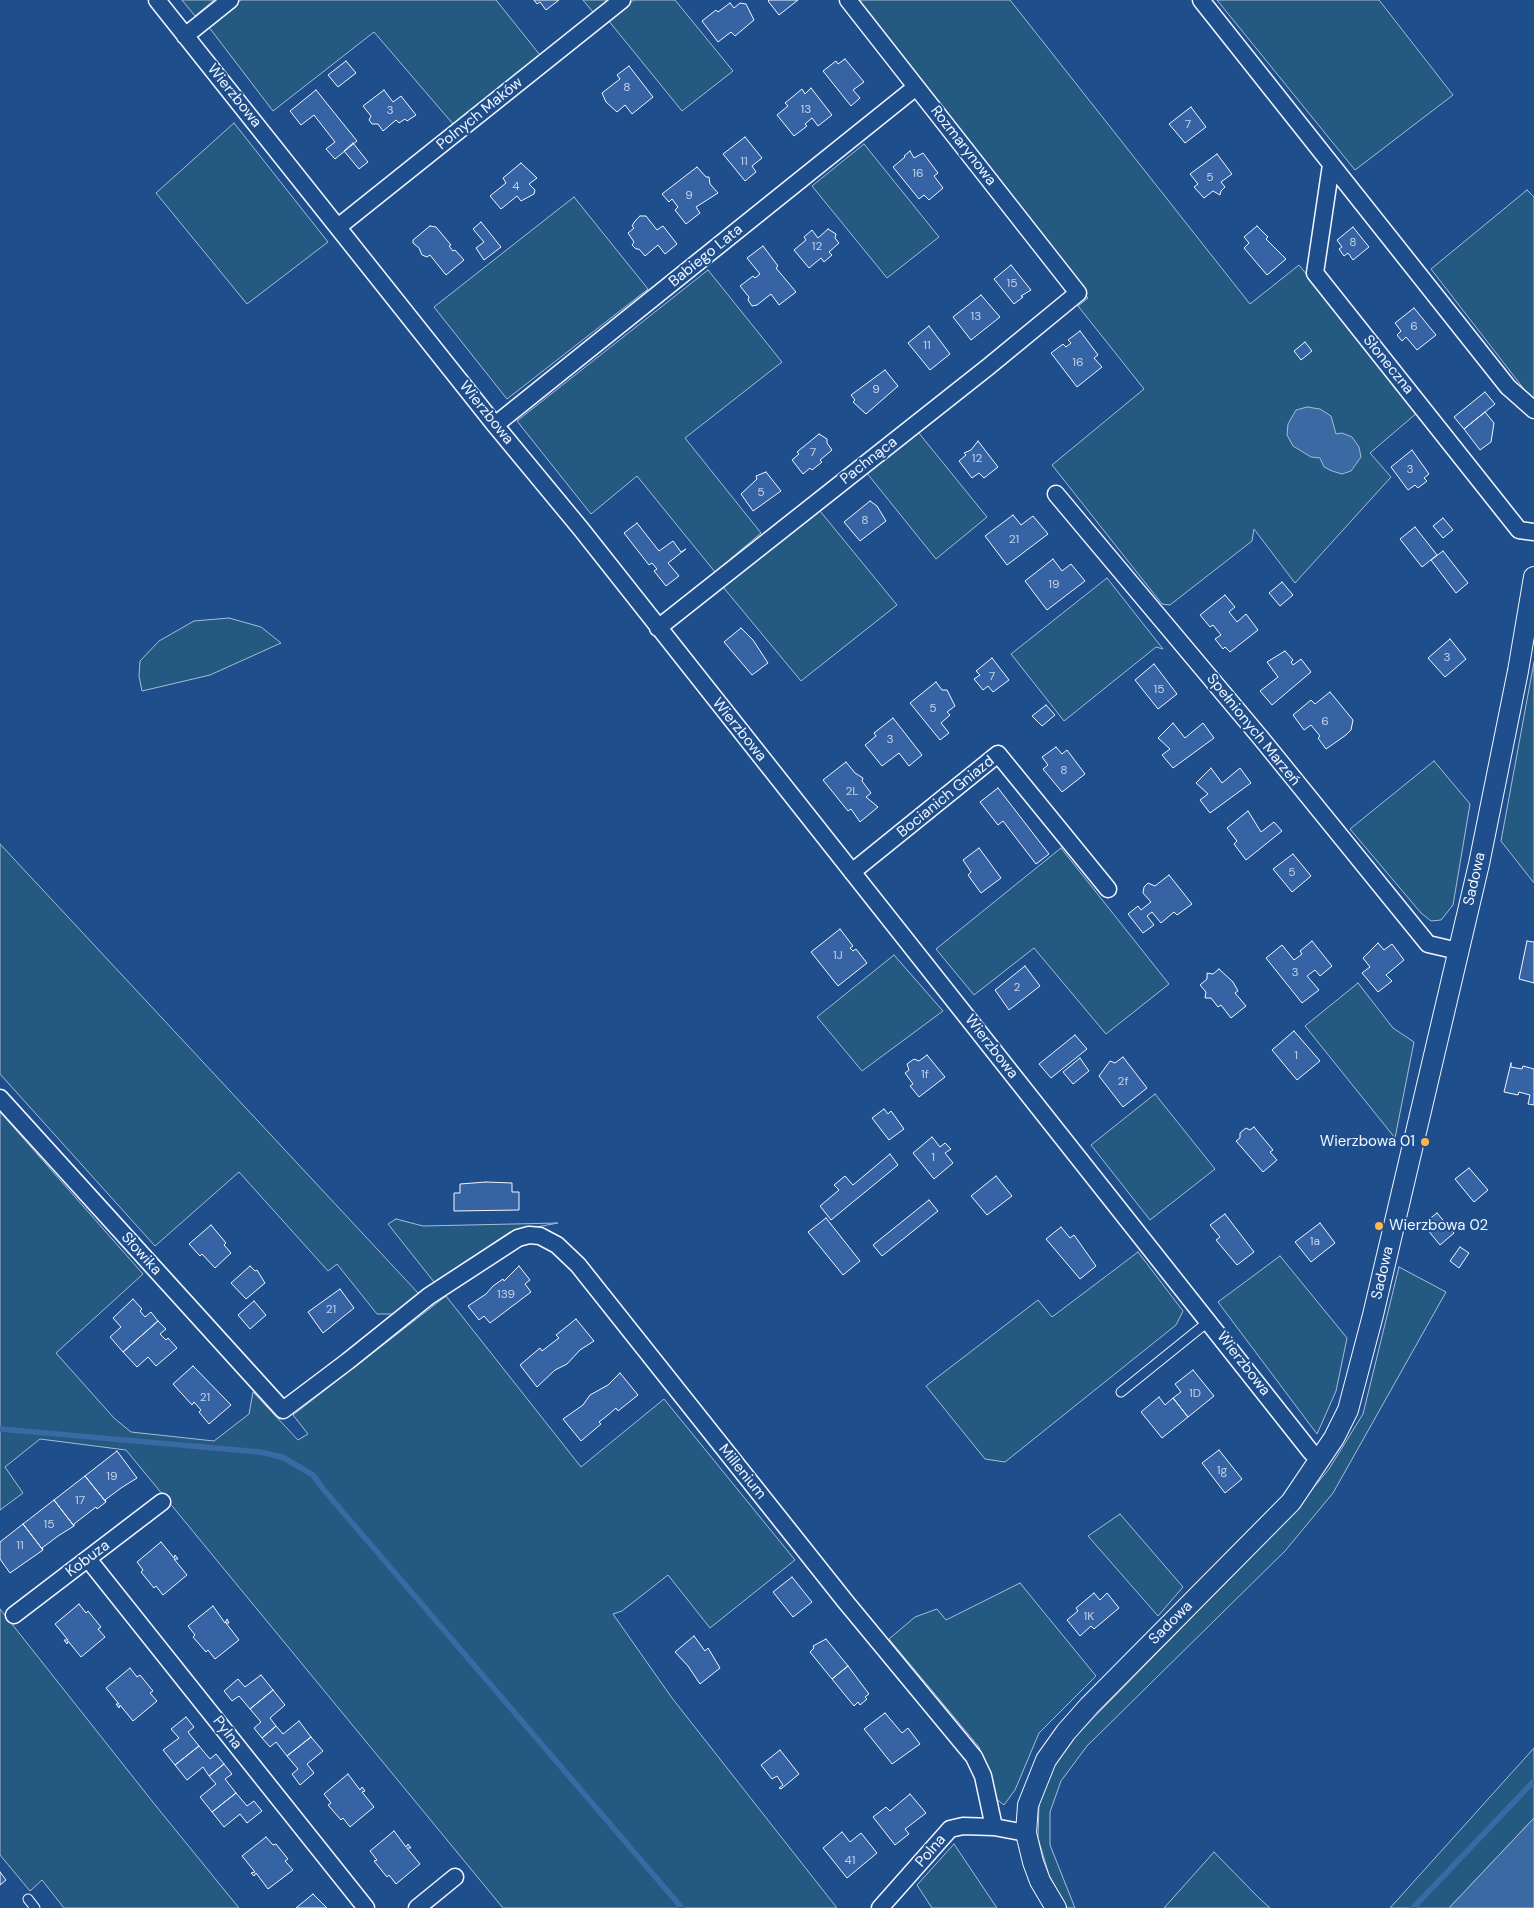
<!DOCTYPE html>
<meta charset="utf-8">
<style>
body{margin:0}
canvas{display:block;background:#1f4e8c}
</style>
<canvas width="1534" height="1908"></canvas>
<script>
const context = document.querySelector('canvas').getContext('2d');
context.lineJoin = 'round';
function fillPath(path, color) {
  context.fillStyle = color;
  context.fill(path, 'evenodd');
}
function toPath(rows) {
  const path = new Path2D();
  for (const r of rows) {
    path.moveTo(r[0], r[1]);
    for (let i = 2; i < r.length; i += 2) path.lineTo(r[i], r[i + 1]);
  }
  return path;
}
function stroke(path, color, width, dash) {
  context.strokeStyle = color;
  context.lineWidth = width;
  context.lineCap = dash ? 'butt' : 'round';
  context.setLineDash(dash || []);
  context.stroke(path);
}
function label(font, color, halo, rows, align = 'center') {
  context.font = font + ' "DM Sans",sans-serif';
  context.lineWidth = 4;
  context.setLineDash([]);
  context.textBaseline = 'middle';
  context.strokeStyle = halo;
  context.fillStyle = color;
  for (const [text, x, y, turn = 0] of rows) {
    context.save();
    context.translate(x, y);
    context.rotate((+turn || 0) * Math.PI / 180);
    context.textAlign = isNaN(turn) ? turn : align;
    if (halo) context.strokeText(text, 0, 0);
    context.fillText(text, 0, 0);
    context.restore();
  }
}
const green = toPath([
 [182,0,214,0,195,16,182,0],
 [241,0,496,0,540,55,453,124,374,32,273,111,208,26,241,0],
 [583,0,609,0,593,12,583,0],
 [634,0,675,0,733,71,682,111,608,20,634,0],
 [854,0,1010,0,1250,304,1299,265,1418,412,1370,453,1391,477,1295,583,1254,529,1252,541,1170,605,1162,604,1052,465,1144,389,1078,306,1088,298,854,0],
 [1217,0,1379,0,1453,95,1355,170,1217,0],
 [234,123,328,242,247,304,156,193,234,123],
 [864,144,939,237,887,278,812,186,864,144],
 [1527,190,1534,197,1534,402,1431,269,1527,190],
 [574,197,648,289,507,399,434,307,574,197],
 [708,270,782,362,685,438,761,533,715,572,637,476,591,514,517,421,708,270],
 [918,432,987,517,936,559,866,472,918,432],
 [820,511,897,605,801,681,723,587,820,511],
 [1107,578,1163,649,1156,647,1064,721,1011,654,1107,578],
 [229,618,261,627,281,643,210,675,142,691,139,676,140,661,159,641,194,621,229,618],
 [1534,662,1534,883,1501,841,1534,662],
 [1434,761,1470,804,1453,905,1441,920,1431,921,1421,913,1350,829,1434,761],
 [0,844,419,1294,394,1314,377,1314,337,1264,328,1271,239,1172,155,1246,0,1074,0,844],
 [1061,848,1169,984,1106,1034,1034,948,974,995,936,949,1061,848],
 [894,955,943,1011,862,1071,817,1017,894,955],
 [1358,983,1393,1028,1414,1042,1395,1138,1305,1026,1358,983],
 [1155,1094,1215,1169,1150,1220,1091,1145,1155,1094],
 [0,1112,143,1274,56,1353,114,1418,131,1432,214,1441,249,1414,253,1392,298,1440,308,1434,293,1415,446,1296,581,1467,664,1399,795,1560,710,1628,668,1575,622,1611,613,1614,672,1698,837,1908,503,1908,126,1450,40,1439,5,1467,23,1493,0,1510,0,1112],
 [396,1219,423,1226,558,1223,510,1232,434,1282,388,1224,396,1219],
 [1138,1252,1183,1311,1176,1325,1005,1462,985,1459,926,1386,1038,1300,1052,1317,1138,1252],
 [1280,1256,1347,1338,1336,1391,1317,1434,1218,1302,1280,1256],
 [1399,1267,1446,1292,1333,1493,1285,1551,1087,1746,1061,1781,1050,1812,1050,1845,1075,1908,1067,1908,1049,1875,1038,1838,1039,1804,1049,1772,1066,1746,1285,1522,1329,1469,1363,1414,1399,1267],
 [1120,1514,1183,1587,1158,1616,1088,1536,1120,1514],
 [1020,1583,1096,1676,1039,1733,1015,1790,1004,1805,995,1798,979,1747,889,1639,915,1617,937,1609,946,1620,1020,1583],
 [0,1609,156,1806,239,1908,64,1908,42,1880,30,1891,0,1855,0,1609],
 [1534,1748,1534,1818,1449,1908,1390,1908,1534,1748],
 [954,1844,997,1908,932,1908,917,1885,954,1844],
 [1214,1852,1259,1898,1270,1908,1164,1908,1214,1852]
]);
const water = toPath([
 [1307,407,1320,409,1331,416,1336,434,1342,433,1352,437,1359,447,1361,457,1351,471,1342,474,1332,471,1324,467,1320,458,1311,457,1293,446,1287,435,1288,424,1296,410,1307,407],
 [1534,1818,1534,1908,1449,1908,1534,1818]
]);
const stream = toPath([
 [0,1429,260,1452,282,1457,313,1475,324,1490,682,1908],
 [1413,1908,1534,1781]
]);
const building = toPath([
 [534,0,559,0,546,10,540,2,537,4,534,0],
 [769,0,798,0,779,15,768,1,769,0],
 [730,3,734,8,740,3,746,4,754,20,735,36,731,32,718,42,702,21,716,10,718,12,730,3],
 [845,59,864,82,853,90,860,98,851,106,823,71,836,61,838,64,845,59],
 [346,61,356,73,338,87,328,75,346,61],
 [629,66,653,97,632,114,625,105,617,112,606,102,602,93,620,79,617,75,629,66],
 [811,88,832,115,818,126,812,118,805,124,807,126,794,136,777,115,788,106,785,103,802,89,805,94,811,88],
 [316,90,357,141,335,159,326,149,335,142,314,115,301,125,290,111,316,90],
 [384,90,393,102,401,96,416,115,407,121,405,119,399,123,396,120,383,131,378,124,372,124,369,120,371,116,363,106,384,90],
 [1191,107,1206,127,1185,143,1169,124,1191,107],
 [745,137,762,158,752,166,756,172,745,181,723,154,745,137],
 [353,143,368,162,359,169,344,151,353,143],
 [910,151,914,158,923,153,938,173,934,176,943,188,929,200,924,195,919,199,893,167,905,157,904,156,910,151],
 [1217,154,1232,174,1221,182,1225,187,1221,191,1220,195,1213,191,1204,198,1194,187,1198,184,1190,174,1217,154],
 [521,163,537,178,529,184,535,190,534,194,521,201,517,196,501,209,490,196,506,183,503,178,521,163],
 [697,167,706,177,709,177,710,184,718,193,696,207,700,213,686,224,675,210,678,207,672,199,669,202,662,194,697,167],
 [640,216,646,216,657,230,663,226,677,244,665,254,658,245,645,256,639,249,636,249,632,245,634,242,628,233,634,228,632,226,635,221,640,216],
 [481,222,501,247,484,260,476,248,484,242,473,229,481,222],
 [430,226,436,227,451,245,449,246,453,251,455,250,464,260,446,275,430,255,427,257,422,255,419,248,413,243,413,240,430,226],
 [1257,226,1268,237,1266,239,1286,259,1267,275,1244,248,1249,243,1244,237,1257,226],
 [1353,227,1369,247,1353,260,1348,253,1344,256,1339,249,1342,247,1337,240,1353,227],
 [828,229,836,234,835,238,839,243,829,252,832,255,824,262,821,258,809,268,794,250,806,240,804,237,812,230,818,238,828,229],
 [763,246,778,266,776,268,796,292,779,305,771,294,757,305,752,306,748,300,749,297,740,286,753,276,755,278,760,274,747,258,763,246],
 [1011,265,1031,290,1021,296,1023,297,1014,304,994,279,1011,265],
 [981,295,1000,317,971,340,953,317,981,295],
 [1414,308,1436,335,1417,350,1406,337,1402,341,1397,335,1401,331,1395,323,1414,308],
 [929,326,950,354,930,370,908,343,929,326],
 [1080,331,1098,355,1094,358,1102,367,1077,387,1051,353,1063,344,1066,347,1071,343,1068,340,1080,331],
 [1305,342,1312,351,1301,360,1294,351,1305,342],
 [885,370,898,386,866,414,853,402,855,400,851,395,885,370],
 [1485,392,1495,404,1464,429,1454,417,1485,392],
 [1485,412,1494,423,1491,442,1480,450,1464,429,1485,412],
 [819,434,827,439,827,443,832,450,820,460,822,462,812,470,810,468,803,474,792,460,799,454,797,452,819,434],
 [978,441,998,467,984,478,979,473,972,478,959,461,966,455,964,453,971,450,978,441],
 [1412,450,1429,474,1424,478,1427,481,1418,488,1415,485,1408,490,1391,467,1412,450],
 [766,472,781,491,753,511,741,494,757,479,756,476,766,472],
 [870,501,877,506,886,521,860,541,844,522,870,501],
 [1013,515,1021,525,1033,516,1048,534,1007,565,985,536,1013,515],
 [1443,518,1453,530,1443,538,1433,526,1443,518],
 [637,523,659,551,673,541,681,552,686,549,668,563,679,576,666,586,654,571,657,569,652,563,649,565,624,533,637,523],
 [1415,527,1437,555,1422,567,1400,539,1415,527],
 [1443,551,1468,583,1456,593,1431,560,1443,551],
 [1053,559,1062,571,1071,564,1085,581,1047,610,1025,581,1053,559],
 [1282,582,1293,595,1280,606,1269,593,1282,582],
 [1225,595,1235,607,1229,612,1237,622,1246,614,1258,630,1230,652,1225,647,1223,649,1215,639,1221,635,1213,625,1210,627,1200,615,1225,595],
 [741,628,753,640,768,663,752,675,724,642,741,628],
 [1450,639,1466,659,1445,677,1428,658,1450,639],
 [1285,651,1293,660,1291,662,1293,665,1301,659,1311,672,1272,705,1260,691,1278,677,1267,662,1285,651],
 [992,658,1009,680,993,692,988,686,983,690,974,679,980,675,976,671,992,658],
 [1154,664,1177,694,1158,709,1135,680,1154,664],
 [936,682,942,690,947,690,955,706,947,712,950,715,941,723,949,733,940,740,910,703,936,682],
 [1330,692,1353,720,1351,730,1346,735,1326,749,1318,738,1320,736,1311,725,1304,730,1293,715,1311,700,1315,704,1330,692],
 [1046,705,1055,715,1042,726,1032,716,1046,705],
 [893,718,922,755,909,766,899,753,882,766,865,745,876,736,874,733,893,718],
 [1173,723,1185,738,1203,723,1214,738,1173,768,1162,755,1170,749,1158,738,1173,723],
 [1056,747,1062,754,1067,750,1085,774,1062,792,1043,769,1048,765,1042,757,1056,747],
 [846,762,855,773,863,778,862,781,871,793,866,797,878,807,860,822,851,809,848,811,823,780,846,762],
 [1211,768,1222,783,1240,768,1251,783,1210,813,1200,800,1208,794,1196,783,1211,768],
 [998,788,1049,854,1036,864,1003,821,998,825,980,802,998,788],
 [1248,811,1261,832,1274,822,1282,831,1246,860,1234,844,1237,841,1227,828,1248,811],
 [979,848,1001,878,981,893,968,875,971,872,963,860,979,848],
 [1293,854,1311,876,1292,892,1273,869,1293,854],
 [1169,875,1192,904,1177,915,1174,912,1161,923,1152,912,1147,916,1154,925,1143,933,1128,914,1138,906,1141,910,1151,902,1143,893,1144,887,1148,883,1155,886,1169,875],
 [840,929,853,946,850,948,853,951,856,949,867,963,838,986,811,952,840,929],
 [1312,941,1332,966,1320,976,1315,970,1307,976,1319,990,1302,1003,1266,958,1282,945,1294,960,1302,954,1300,951,1312,941],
 [1527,941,1534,942,1534,983,1519,979,1527,941],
 [1378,943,1384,950,1392,944,1404,960,1386,975,1392,981,1378,992,1362,973,1370,967,1363,958,1378,943],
 [1025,966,1040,986,1009,1010,995,990,1025,966],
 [1219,969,1233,982,1238,991,1235,993,1246,1006,1231,1018,1221,1005,1218,1007,1211,998,1205,998,1206,992,1200,985,1207,979,1207,973,1213,974,1219,969],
 [1294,1031,1320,1061,1297,1080,1272,1050,1294,1031],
 [1075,1035,1087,1049,1051,1078,1039,1064,1075,1035],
 [927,1055,945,1077,919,1097,910,1086,913,1084,905,1073,909,1070,907,1064,914,1059,919,1061,927,1055],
 [1123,1057,1147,1088,1123,1107,1099,1076,1110,1061,1115,1063,1123,1057],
 [1080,1058,1089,1071,1073,1084,1063,1072,1080,1058],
 [1511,1063,1511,1067,1522,1069,1523,1066,1534,1069,1534,1105,1528,1104,1530,1095,1519,1092,1518,1095,1504,1092,1511,1063],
 [884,1109,888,1114,891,1111,904,1129,889,1140,872,1118,884,1109],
 [1254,1127,1273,1150,1270,1152,1277,1160,1263,1172,1236,1141,1240,1138,1240,1133,1246,1128,1250,1130,1254,1127],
 [932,1137,940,1147,945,1143,951,1149,945,1153,953,1163,934,1179,913,1153,932,1137],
 [890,1154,898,1165,831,1220,820,1206,839,1190,834,1185,845,1176,853,1185,890,1154],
 [1469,1168,1488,1190,1474,1202,1455,1179,1469,1168],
 [996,1176,1012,1196,987,1215,971,1196,996,1176],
 [486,1182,512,1183,512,1192,519,1192,519,1210,454,1211,454,1193,460,1193,460,1184,486,1182],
 [929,1200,938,1211,882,1256,873,1245,929,1200],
 [1437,1213,1454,1233,1440,1245,1423,1224,1437,1213],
 [1225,1214,1254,1252,1237,1265,1216,1240,1220,1237,1210,1225,1225,1214],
 [826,1218,860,1261,843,1275,808,1232,826,1218],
 [1320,1223,1335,1243,1311,1262,1295,1242,1320,1223],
 [211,1225,226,1243,224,1245,231,1253,215,1268,202,1254,200,1256,189,1244,211,1225],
 [1061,1227,1070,1238,1074,1235,1096,1266,1080,1279,1046,1239,1061,1227],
 [1460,1247,1469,1253,1459,1268,1450,1261,1460,1247],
 [250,1266,255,1271,257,1270,265,1283,246,1299,231,1283,250,1266],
 [519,1266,530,1280,525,1284,531,1292,490,1323,484,1316,479,1320,468,1306,486,1294,493,1286,503,1279,504,1281,519,1266],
 [340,1289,354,1308,323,1333,308,1312,340,1289],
 [133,1299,142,1309,140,1311,145,1317,151,1312,158,1321,123,1352,110,1337,121,1327,113,1318,133,1299],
 [254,1301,266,1315,250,1329,238,1315,254,1301],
 [576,1319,594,1341,580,1350,567,1364,555,1370,537,1387,520,1365,540,1348,542,1351,551,1344,559,1338,556,1335,576,1319],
 [158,1321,166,1329,160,1334,166,1340,168,1338,177,1348,156,1366,148,1357,137,1367,123,1352,158,1321],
 [193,1366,231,1405,209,1424,199,1412,201,1410,194,1402,192,1405,173,1384,193,1366],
 [1193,1370,1214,1396,1188,1417,1173,1398,1181,1392,1175,1384,1193,1370],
 [620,1373,638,1395,618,1411,616,1408,608,1415,599,1422,601,1424,581,1441,563,1419,583,1405,590,1395,608,1385,620,1373],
 [1159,1397,1165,1405,1173,1398,1188,1417,1162,1438,1141,1412,1159,1397],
 [1219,1450,1242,1479,1225,1493,1202,1463,1219,1450],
 [117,1451,137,1478,121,1488,105,1500,106,1502,85,1476,117,1451],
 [85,1476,106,1502,97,1509,96,1507,74,1524,74,1526,54,1500,85,1476],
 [54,1500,74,1526,58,1536,42,1548,43,1550,23,1524,54,1500],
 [23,1524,43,1550,10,1573,0,1559,0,1542,23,1524],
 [161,1542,174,1558,175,1555,178,1559,174,1559,187,1575,163,1595,156,1586,154,1588,141,1572,143,1570,137,1562,161,1542],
 [792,1577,812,1602,793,1617,773,1592,792,1577],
 [1094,1593,1100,1600,1107,1593,1119,1608,1094,1629,1091,1626,1080,1636,1067,1620,1078,1611,1076,1608,1094,1593],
 [79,1604,86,1613,88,1611,101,1627,98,1629,105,1637,81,1657,68,1641,67,1644,64,1640,68,1640,55,1624,79,1604],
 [213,1606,225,1623,227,1619,229,1623,226,1623,239,1640,215,1659,208,1650,206,1652,193,1637,195,1635,188,1626,213,1606],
 [694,1636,705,1651,708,1648,720,1668,700,1684,688,1666,675,1652,694,1636],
 [826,1639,848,1666,832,1679,810,1652,814,1648,813,1646,826,1639],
 [848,1666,869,1694,865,1697,867,1699,860,1705,858,1702,854,1706,832,1679,848,1666],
 [130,1668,137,1677,140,1675,153,1691,150,1693,157,1701,133,1721,120,1705,119,1708,116,1704,119,1704,106,1688,130,1668],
 [261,1675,273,1690,250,1709,239,1696,232,1701,224,1691,238,1679,245,1687,261,1675],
 [273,1690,285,1705,270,1718,276,1726,262,1738,254,1728,261,1722,250,1709,273,1690],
 [885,1713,902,1733,908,1728,920,1744,892,1764,864,1729,885,1713],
 [186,1717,194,1727,188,1732,199,1746,175,1765,163,1750,179,1738,171,1729,186,1717],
 [299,1721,311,1737,287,1756,276,1742,270,1747,262,1738,276,1726,283,1734,299,1721],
 [311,1737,323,1751,307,1764,314,1773,300,1785,292,1774,298,1769,287,1756,311,1737],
 [199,1746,210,1759,216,1754,224,1764,209,1776,203,1767,187,1780,175,1765,199,1746],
 [780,1750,799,1774,781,1789,779,1788,783,1785,777,1776,772,1779,761,1765,780,1750],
 [224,1764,232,1774,225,1779,236,1793,212,1812,200,1797,216,1784,209,1776,224,1764],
 [348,1774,360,1790,362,1787,365,1791,362,1792,374,1807,350,1827,343,1818,341,1820,328,1805,331,1803,324,1794,348,1774],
 [236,1793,247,1806,254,1801,262,1811,247,1823,240,1814,224,1827,212,1812,236,1793],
 [910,1794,926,1813,905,1829,909,1834,895,1845,873,1817,886,1807,890,1811,910,1794],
 [394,1831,406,1847,408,1844,411,1848,407,1848,420,1864,396,1884,389,1875,387,1877,374,1861,377,1860,370,1851,394,1831],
 [842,1832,850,1842,861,1833,877,1853,847,1878,823,1848,842,1832],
 [266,1837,273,1845,276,1844,288,1859,285,1861,293,1870,268,1889,256,1873,254,1876,251,1873,255,1872,242,1856,266,1837],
 [0,1872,6,1880,0,1885,0,1872],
 [313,1894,327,1908,296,1908,313,1894]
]);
const service = toPath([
 [1121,1392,1209,1321],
 [28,1899,35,1908]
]);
const minor = toPath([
 [157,0,495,425,581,529,1311,1452,1320,1460],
 [1201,0,1508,387,1534,410],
 [185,36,230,0],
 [1331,165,1315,273,1519,530,1534,532],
 [338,227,622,0],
 [495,425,916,87],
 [1056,494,1260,737,1428,944,1458,951],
 [658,628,988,367,1078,293,848,0],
 [852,872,998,754,1108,889],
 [0,1098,283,1410,348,1361,429,1296,518,1238,529,1235,540,1236,557,1245,578,1265,845,1601,974,1757,983,1776,994,1827],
 [88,1559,366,1908],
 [14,1615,162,1502],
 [417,1908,455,1877],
 [880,1908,950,1829,963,1826,994,1827,1026,1833]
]);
const tertiary = toPath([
 [1056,1908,1040,1881,1033,1862,1026,1833,1028,1805,1046,1760,1066,1732,1089,1706,1291,1502,1334,1438,1348,1410,1373,1315,1479,864,1518,671,1534,577]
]);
const markers = [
 [1425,1142,5,"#ffb74d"],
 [1379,1226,5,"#ffb74d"]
];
const numberNames = [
 ["8",627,88],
 ["13",806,110],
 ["3",390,111],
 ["7",1188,125],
 ["11",744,162],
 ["16",918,174],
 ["5",1210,178],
 ["4",516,187],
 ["9",689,196],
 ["8",1353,243],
 ["12",817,247],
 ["15",1012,284],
 ["13",976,317],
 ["6",1414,327],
 ["11",927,346],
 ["16",1078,363],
 ["9",876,390],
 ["7",813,453],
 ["12",977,459],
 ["3",1410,470],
 ["5",761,493],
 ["8",865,521],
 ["21",1014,540],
 ["19",1054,585],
 ["3",1447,658],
 ["7",992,677],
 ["15",1159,690],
 ["5",933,709],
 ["6",1325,722],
 ["3",890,740],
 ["8",1064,771],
 ["2L",852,792],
 ["5",1292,873],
 ["1J",838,956],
 ["3",1295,973],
 ["2",1017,988],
 ["1",1296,1056],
 ["1f",925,1075],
 ["2f",1123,1082],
 ["1",933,1158],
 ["1a",1315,1242],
 ["139",506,1295],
 ["21",331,1310],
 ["1D",1195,1394],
 ["21",205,1398],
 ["1g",1222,1471],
 ["19",112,1477],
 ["17",80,1501],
 ["15",49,1525],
 ["11",20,1546],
 ["1K",1089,1617],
 ["41",850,1861]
];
const streetNames = [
 ["Wierzbowa",234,96,51],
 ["Polnych Maków",480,114,-39],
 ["Rozmarynowa",963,146,52],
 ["Babiego Lata",706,256,-39],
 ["Słoneczna",1388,365,51],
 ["Wierzbowa",486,413,51],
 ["Pachnąca",869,461,-38],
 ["Wierzbowa",739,730,51],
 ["Spełnionych Marzeń",1253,730,51],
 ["Bocianich Gniazd",946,797,-39],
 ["Sadowa",1475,879,-77],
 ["Wierzbowa",991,1047,52],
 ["Słowika",141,1254,48],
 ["Sadowa",1383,1273,-77],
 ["Wierzbowa",1243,1364,52],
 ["Millenium",742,1472,51],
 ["Kobuza",88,1559,-37],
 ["Sadowa",1171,1623,-45],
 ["Pylna",227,1733,52],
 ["Polna",931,1851,-49]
];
const poiNames = [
 ["Wierzbowa 01",1415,1142],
 ["Wierzbowa 02",1389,1226,"left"]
];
fillPath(green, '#245a82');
stroke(green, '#a8bbd7', 1);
fillPath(water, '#3b69a3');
stroke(water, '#a8bbd7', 1);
stroke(stream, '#3b69a3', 5.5);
fillPath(building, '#3563a3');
stroke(building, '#f2f6ff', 1);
stroke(service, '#f2f6ff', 11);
stroke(minor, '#f2f6ff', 19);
stroke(tertiary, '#f2f6ff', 22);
stroke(service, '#1f4e8c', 9);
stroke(minor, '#1f4e8c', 16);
stroke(tertiary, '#1f4e8c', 20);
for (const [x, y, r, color] of markers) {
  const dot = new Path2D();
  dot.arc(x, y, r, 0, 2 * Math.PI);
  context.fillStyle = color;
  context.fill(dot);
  stroke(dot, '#1f4e8c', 2);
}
label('12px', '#c3d1e8', null, numberNames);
label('15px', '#f2f6ff', '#1f4e8c', streetNames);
label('15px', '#f2f6ff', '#1f4e8c', poiNames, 'right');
</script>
